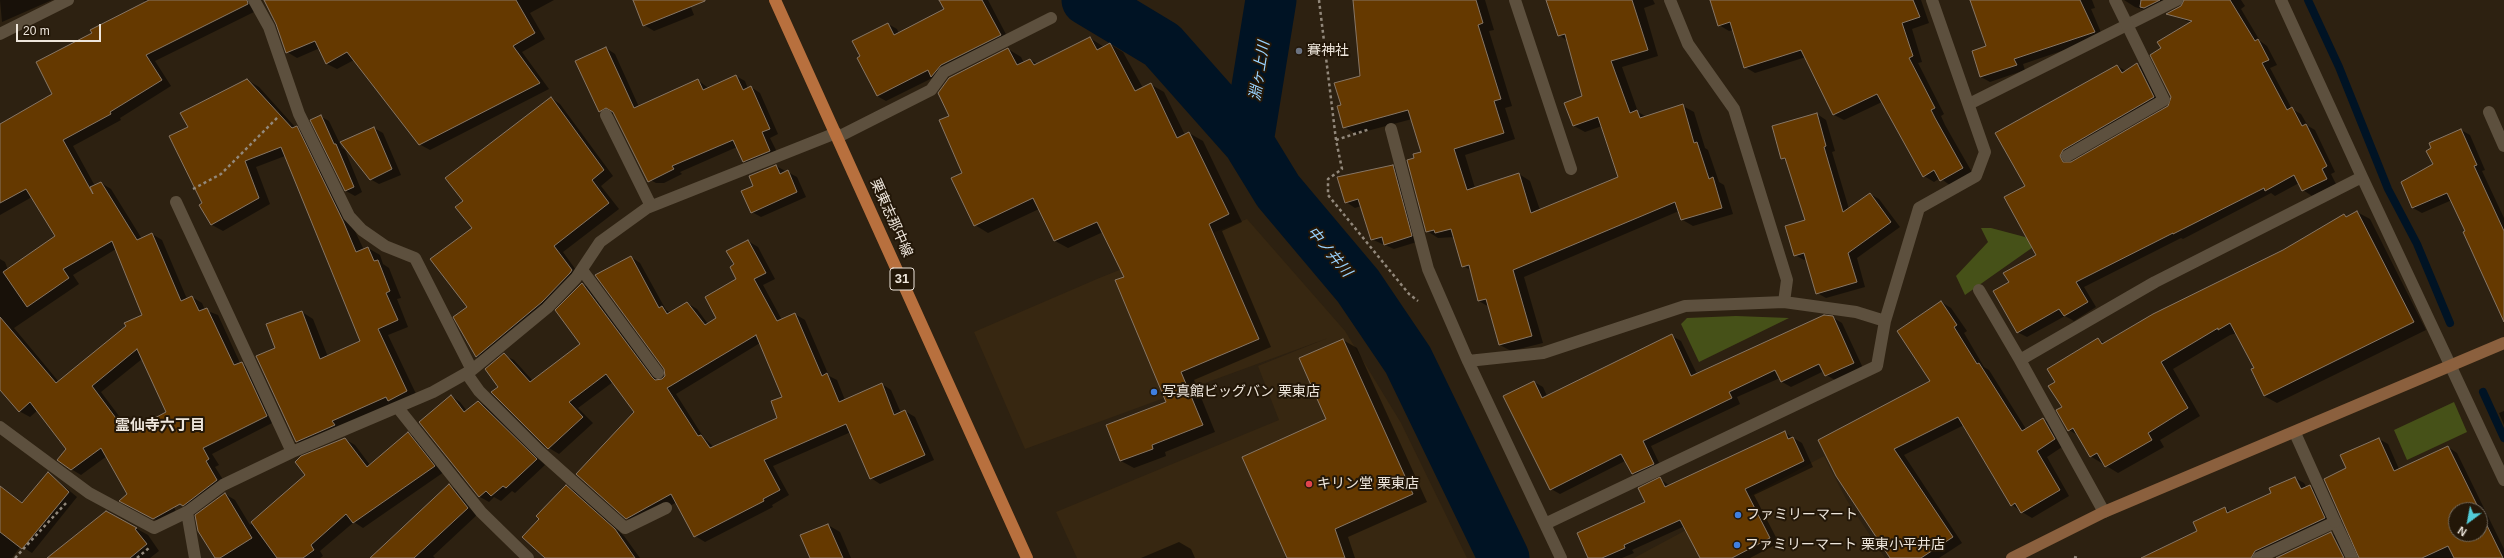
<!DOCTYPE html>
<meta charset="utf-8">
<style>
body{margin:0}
#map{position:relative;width:2504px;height:558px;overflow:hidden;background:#2d2111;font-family:Helvetica,sans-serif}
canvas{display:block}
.north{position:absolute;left:2448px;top:502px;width:40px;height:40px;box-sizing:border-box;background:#231708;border:1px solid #746a5d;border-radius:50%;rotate:212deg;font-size:11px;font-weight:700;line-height:16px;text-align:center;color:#eee6dc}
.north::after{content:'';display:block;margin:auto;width:14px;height:18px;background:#52cbd7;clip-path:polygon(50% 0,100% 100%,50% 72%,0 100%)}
.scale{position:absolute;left:16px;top:24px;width:85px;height:18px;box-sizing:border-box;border:2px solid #eee6dc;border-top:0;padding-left:5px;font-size:12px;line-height:14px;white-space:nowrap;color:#eee6dc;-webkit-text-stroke:3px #231708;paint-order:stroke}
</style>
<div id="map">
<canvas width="2504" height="558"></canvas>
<div class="north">N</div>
<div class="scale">20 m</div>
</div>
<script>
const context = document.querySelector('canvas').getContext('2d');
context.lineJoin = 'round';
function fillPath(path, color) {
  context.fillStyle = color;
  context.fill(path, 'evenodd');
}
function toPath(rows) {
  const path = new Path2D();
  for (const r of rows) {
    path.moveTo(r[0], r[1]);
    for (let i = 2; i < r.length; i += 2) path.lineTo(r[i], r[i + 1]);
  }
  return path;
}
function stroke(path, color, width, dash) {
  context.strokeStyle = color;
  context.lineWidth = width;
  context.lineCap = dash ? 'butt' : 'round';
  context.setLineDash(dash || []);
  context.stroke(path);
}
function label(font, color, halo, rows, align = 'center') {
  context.font = font + ' Helvetica,"Noto Sans JP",sans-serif';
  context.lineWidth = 4;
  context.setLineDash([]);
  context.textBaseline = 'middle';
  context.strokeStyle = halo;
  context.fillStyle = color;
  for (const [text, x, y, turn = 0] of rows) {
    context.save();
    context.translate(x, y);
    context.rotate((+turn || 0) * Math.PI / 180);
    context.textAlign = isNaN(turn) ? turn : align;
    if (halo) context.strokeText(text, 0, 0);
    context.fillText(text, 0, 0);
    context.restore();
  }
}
const built = toPath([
 [1247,219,1345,331,1401,423,1467,558,1077,558,1056,512,1279,420,1258,366,1328,338,1025,449,974,332,1097,279],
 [1824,456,1846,499,1885,558,1634,558]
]);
const green = toPath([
 [1981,228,1991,228,2025,237,2036,245,1965,295,1956,276,1988,242],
 [1736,316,1789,318,1699,362,1681,324,1687,318],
 [2454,402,2467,432,2407,460,2394,430]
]);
const shadow = toPath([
 [0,0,52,0,2,22],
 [144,0,261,0,257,2,258,10,155,61,171,86,120,118,121,120,73,146,95,186,101,183,111,189,142,239,152,234,162,240,187,299,192,297,202,303,205,310,218,315,240,363,252,369,276,421,212,454,219,465,215,467,227,486,193,511,183,505,169,485,177,517,164,524,130,506,128,494,107,456,81,475,71,469,67,449,38,410,30,417,19,411,0,388,0,259,5,262,8,270,56,236,32,197,0,215,0,125,54,95,93,34,146,3],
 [116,249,144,315,59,382,14,328,79,284,73,275],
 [142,359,167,412,131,432,101,392],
 [265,0,554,0,530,13,545,39,522,52,549,89,430,150,419,144,354,60,337,69,327,64,320,48,297,58,287,52],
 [634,0,688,0,694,15,654,31,644,25],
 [963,0,988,0,1009,40,886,101,877,96,888,24,897,29,899,34],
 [1354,0,1485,0,1494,30,1489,31,1512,106,1505,108,1515,139,1465,155,1475,188,1519,174,1530,181,1540,210,1619,177,1602,126,1585,132,1574,126,1584,97,1568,41,1559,35,1547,0,1653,0,1655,4,1644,8,1658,56,1622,67,1638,112,1647,117,1683,106,1694,112,1705,148,1708,150,1719,182,1724,185,1733,214,1693,226,1681,219,1679,211,1524,277,1543,343,1511,351,1500,345,1489,307,1479,301,1472,271,1463,266,1455,237,1438,238,1427,231,1423,152,1412,119,1356,134,1344,127,1342,106,1361,77],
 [1711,0,1921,0,1929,23,1912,29,1922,62,1918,63,1944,114,1941,116,1945,125,1973,174,1951,186,1940,178,1934,182,1924,176,1882,102,1844,120,1834,115,1806,57,1755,73,1745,67,1733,30,1729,31,1719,25],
 [1971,0,2092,0,2095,8,2091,9,2103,37,2023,64,2025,70,1990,82,1981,77,1987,47],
 [2124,0,2181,0,2154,13,2135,7],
 [2184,0,2241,0,2245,6,2241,9,2260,41,2267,46,2277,65,2270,68,2292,109,2301,114,2308,126,2315,130,2335,172,2331,174,2336,184,2312,196,2303,190,2299,183,2275,196,2271,193,2183,239,2181,238,2084,287,2096,307,2074,321,2065,316,2027,337,2017,332,2010,282,2037,255,2026,186,2117,66,2126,71,2137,64,2146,69,2163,102,2068,161,2069,163,2171,105,2172,96,2162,48,2192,23,2168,14,2184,4],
 [1090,38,1104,47,1110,44,1123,52,1143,88,1150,84,1164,92,1185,135,1189,133,1203,141,1242,222,1222,231,1271,347,1194,380,1215,432,1165,452,1166,456,1134,468,1121,461,1167,403,1125,277,1103,232,1068,248,1055,241,1039,209,988,233,975,225,950,116,1008,49,1021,57,1024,63,1030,60,1038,64],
 [606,48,615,54,639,107,698,80,708,88,736,76,745,81,748,89,751,87,760,93,778,134,770,138,779,156,752,167,743,161,737,147,680,172,682,174,664,183,656,183,647,178,614,113,609,117,600,112,577,62],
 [247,80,259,87,296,128,308,134,364,250,368,248,380,255,383,264,389,268,401,298,397,299,408,327,388,335,418,398,308,448,297,442,277,348,302,312,313,319,328,357,362,341,285,156,256,167,270,204,223,231,212,225,200,205,204,203,189,128],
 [551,98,560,104,613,176,601,186,619,209,563,252,581,277,486,362,476,357,468,307,474,228,464,201],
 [1817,114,1826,120,1835,151,1832,152,1849,209,1870,194,1879,199,1900,227,1857,258,1865,287,1826,298,1817,293,1807,259,1804,260,1795,255,1806,221,1788,162,1782,158],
 [320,116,329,121,342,148,345,150,362,192,355,196,346,191],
 [374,128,383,133,401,175,379,184,370,179],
 [2461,130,2470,135,2485,170,2482,171,2504,218,2504,309,2452,200,2422,213,2413,208,2402,183,2434,164],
 [776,166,797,177,806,197,761,217,752,212],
 [1393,166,1402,171,1420,241,1394,249,1371,239,1361,206,1355,208,1346,202,1339,177],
 [2357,212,2370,219,2426,330,2277,403,2264,396,2255,368,2237,333,2230,335,2173,369,2200,416,2160,440,2164,447,2118,473,2090,456,2079,436,2069,430,2057,382,2098,339,2105,343,2283,250,2344,215,2347,217],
 [748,241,758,247,775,279,763,285,782,320,795,314,805,320,829,376,837,380,845,400,882,384,891,390,901,413,905,411,915,417,934,460,880,484,871,478,851,432,773,466,789,495,772,505,773,507,705,542,695,536,677,502,637,524,627,518,636,413,613,382,578,408,593,423,559,454,549,448,492,392,499,387,504,355,514,360,533,381,582,344,582,284,592,289,659,381,663,380,666,376,665,368,631,257,640,263,666,310,671,313,687,303,697,309,708,324,717,318,738,280,735,265],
 [760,343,783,397,778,419,714,447,704,438,676,394],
 [1941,302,1951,308,1967,331,1964,333,1984,367,1989,370,2026,429,2043,419,2054,425,2065,445,2047,457,2069,496,2032,518,2022,512,2012,505,1964,425,1904,455,1962,543,1939,558,1892,558,1837,475,1931,382],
 [1832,317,1842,323,1863,368,1835,380,1826,375,1824,371,1791,387,1782,382,1780,378,1737,397,1740,404,1651,446,1662,469,1642,479,1633,474,1625,461,1560,494,1551,489,1534,382,1543,387,1547,396,1672,336,1681,341,1697,374],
 [1343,340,1357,348,1427,502,1348,537,1355,558,1284,558,1288,556,1328,420],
 [451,396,460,402,467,411,478,402,488,407,545,465,515,493,512,491,501,501,494,497,489,502,480,497,420,423],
 [2504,411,2504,425,2499,413],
 [408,433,418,439,444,472,363,528,354,522,320,551,323,556,320,558,216,558,225,494,235,500,250,525,345,439,355,445,370,465],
 [1785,433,1802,443,1813,467,1754,495,1779,543,1750,558,1701,558,1685,526,1632,550,1634,553,1622,558,1590,558,1646,502,1660,479,1670,486],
 [2379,439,2388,444,2399,469,2448,447,2457,453,2504,549,2504,558,2360,558,2347,468],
 [2456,510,2480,510,2480,534,2456,534],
 [48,473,77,497,32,553,21,546,12,558,0,558,0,486,23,503],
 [2295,478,2304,483,2307,488,2310,486,2319,491,2334,524,2263,558,2149,558,2198,532,2225,508,2231,512,2272,493],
 [450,486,460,492,478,514,433,556,435,558,372,558],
 [566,486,575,491,624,536,640,558,547,558],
 [106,512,148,535,159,551,150,558,49,558],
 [828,525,840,532,851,558,811,558],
 [2331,533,2340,538,2350,558,2278,558],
 [1179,542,1191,549,1195,558,1141,558]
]);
const stream = toPath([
 [2308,0,2339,67,2388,189,2417,244,2450,323],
 [2483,392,2504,438]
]);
const river = toPath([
 [1087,0,1162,45,1248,142,1278,191,1358,286,1408,360,1504,558],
 [1248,142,1271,0]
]);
const building = toPath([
 [149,0,247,0,248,4,146,55,162,80,110,112,111,114,63,140,93,194,90,187,101,182,137,240,152,233,181,301,192,296,199,311,207,308,234,365,242,362,267,416,203,448,209,459,206,461,217,480,183,506,180,504,153,519,119,501,127,494,101,448,71,470,57,460,66,449,30,402,19,412,0,390,0,317,56,383,126,326,124,323,142,315,112,241,63,269,69,278,27,307,3,272,55,236,26,189,0,203,0,124,52,94,36,62,92,33,90,30,149,0],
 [137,349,166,412,127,433,92,386,137,349],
 [264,0,516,0,535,33,513,46,540,83,419,145,347,52,326,64,315,41,286,53,276,24,264,0],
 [633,0,705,0,705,1,643,26,633,0],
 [939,0,982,0,1001,35,941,65,931,77,928,70,877,96,857,58,860,56,852,41,888,23,894,35,944,9,939,0],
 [1353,0,1476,0,1483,23,1478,25,1501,99,1494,101,1504,133,1454,149,1467,190,1519,173,1531,213,1618,177,1598,117,1573,126,1564,103,1582,96,1565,34,1558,36,1546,0,1632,0,1648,50,1611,61,1630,113,1637,110,1640,118,1683,104,1694,143,1697,142,1709,179,1713,177,1722,208,1681,220,1675,202,1513,270,1532,336,1499,345,1486,299,1478,301,1469,265,1462,267,1451,229,1435,233,1434,230,1426,232,1407,160,1414,158,1413,154,1421,152,1408,110,1343,128,1337,106,1341,105,1334,83,1360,76,1353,0],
 [1710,0,1913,0,1920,17,1902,23,1913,56,1909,58,1935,108,1931,110,1935,118,1963,168,1940,181,1934,170,1923,177,1877,94,1833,115,1801,50,1744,68,1730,22,1718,26,1710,0],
 [1970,0,2080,0,2095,32,2014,59,2017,65,1980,77,1972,51,1986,46,1970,0],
 [2141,0,2160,0,2144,8,2140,7,2141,0],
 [2184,0,2230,0,2255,41,2258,39,2269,60,2262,63,2287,110,2292,107,2302,126,2306,124,2327,166,2322,169,2327,179,2302,191,2294,175,2265,191,2264,188,2173,234,2173,233,2076,282,2088,302,2064,316,2059,309,2017,333,1993,291,2009,282,2003,273,2036,255,2004,197,2025,186,1995,133,2117,65,2122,73,2137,63,2154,97,2063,150,2060,156,2063,162,2071,162,2168,106,2171,97,2150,55,2161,48,2157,42,2192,21,2166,14,2181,6,2184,0],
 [1090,37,1097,50,1110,43,1135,91,1151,83,1177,138,1189,132,1229,214,1209,224,1259,339,1181,372,1203,425,1152,445,1153,449,1120,461,1106,425,1166,402,1115,280,1124,277,1097,222,1054,241,1033,198,974,226,951,178,962,173,939,120,949,116,938,93,949,78,1008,48,1017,65,1030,59,1034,65,1090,37],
 [606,47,634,108,698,79,703,90,736,75,743,90,751,86,770,129,762,132,770,151,743,162,733,140,672,166,674,169,648,182,613,112,606,108,599,112,575,61,606,47],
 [247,79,292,128,297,126,343,221,356,252,368,247,374,261,378,260,390,291,386,293,398,320,378,329,407,391,388,401,386,397,332,421,335,425,296,442,256,356,275,348,266,324,302,311,320,359,360,341,281,147,245,161,259,198,211,225,199,205,202,203,169,136,188,127,180,113,247,79],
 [551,97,604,170,592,180,609,203,554,246,572,270,570,273,542,302,476,357,453,317,467,307,430,259,472,228,455,207,463,201,445,178,551,97],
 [1817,113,1826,146,1824,147,1843,212,1870,193,1891,222,1848,253,1857,282,1816,294,1804,253,1794,256,1785,226,1805,220,1785,158,1781,159,1772,126,1817,113],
 [321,115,334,144,336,144,354,187,345,191,310,120,321,115],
 [374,127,392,169,370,180,340,142,374,127],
 [2461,129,2477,165,2474,166,2504,231,2504,322,2463,232,2465,231,2447,193,2412,208,2401,182,2433,164,2426,151,2431,148,2429,143,2461,129],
 [776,165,780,174,788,170,797,192,751,213,741,191,753,186,749,176,776,165],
 [1393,165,1412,236,1384,245,1382,237,1371,240,1358,199,1345,203,1337,177,1393,165],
 [2357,211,2414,322,2264,396,2251,369,2254,368,2230,323,2218,330,2218,328,2161,362,2188,408,2148,433,2152,440,2105,467,2097,453,2090,457,2073,428,2068,431,2056,410,2062,407,2048,386,2055,382,2047,369,2098,338,2102,344,2153,314,2283,250,2344,214,2346,217,2357,211],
 [748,240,766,273,754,279,777,321,795,313,822,376,827,373,839,402,882,383,894,415,905,410,925,455,870,479,846,424,764,460,780,490,763,499,764,501,694,537,671,494,626,519,576,474,634,412,606,374,569,402,583,417,548,449,491,392,498,387,485,369,504,353,530,382,580,344,555,310,582,283,652,377,655,380,662,379,665,376,664,369,595,275,631,256,659,308,662,306,667,314,687,302,705,325,716,318,705,297,736,279,730,267,734,264,726,251,748,240],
 [756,335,782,397,771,401,777,418,710,448,701,435,698,436,667,388,756,335],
 [1941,301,1957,325,1954,327,1977,364,1979,363,2022,431,2043,418,2055,439,2037,451,2060,490,2021,513,2015,503,2011,506,1958,417,1894,449,1953,537,1921,558,1890,558,1836,476,1818,440,1930,381,1897,331,1941,301],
 [1824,315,1833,316,1854,363,1825,376,1819,364,1781,382,1775,370,1729,392,1732,398,1643,441,1654,464,1632,474,1621,454,1550,490,1503,396,1534,381,1542,398,1672,334,1691,376,1824,315],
 [1343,339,1413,494,1335,529,1345,558,1287,558,1242,457,1326,419,1299,358,1343,339],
 [451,395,464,412,478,401,537,459,506,488,503,486,491,496,486,491,479,497,419,422,451,395],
 [1785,431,1788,439,1793,437,1804,461,1745,489,1770,538,1732,558,1700,558,1680,520,1624,545,1625,548,1602,558,1588,558,1577,533,1645,502,1638,488,1660,477,1665,487,1785,431],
 [408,432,435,466,353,523,346,514,311,545,314,550,303,558,277,558,251,522,305,475,295,462,301,456,345,438,367,467,408,432],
 [2379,438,2394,471,2448,446,2503,558,2454,558,2448,546,2422,558,2359,558,2324,479,2346,468,2340,455,2379,438],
 [2456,510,2480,510,2480,534,2456,534,2456,510],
 [48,472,69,492,22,549,0,532,0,486,22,503,48,472],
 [2295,477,2301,489,2310,485,2325,518,2255,551,2251,558,2141,558,2197,531,2193,522,2225,507,2227,513,2271,493,2269,488,2295,477],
 [449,484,468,508,414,558,370,558,449,484],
 [566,485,615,529,635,558,545,558,522,537,539,519,536,516,566,485],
 [225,493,252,538,220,558,215,558,198,531,195,515,225,493],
 [106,511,137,528,135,529,147,544,130,558,47,558,106,511],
 [828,524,843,558,810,558,800,535,828,524],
 [2331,532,2344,558,2276,558,2331,532]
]);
const path = toPath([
 [1319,0,1336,140,1342,169,1328,179,1328,195,1409,294,1418,301],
 [1336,140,1370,129],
 [193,189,221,174,278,117],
 [2074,557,2078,558],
 [15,558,67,502],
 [137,558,149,548]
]);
const lane = toPath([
 [254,0,269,27,299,114,349,216,362,230,385,246,415,258,472,370],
 [0,34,68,0],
 [1969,104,2177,0],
 [606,115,651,206],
 [838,137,931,90,944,72,1051,18],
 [176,202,292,452],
 [582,270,658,373],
 [467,374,479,391,539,451,625,528,666,508],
 [398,408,481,512,528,558],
 [0,427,89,493,154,528,187,512,223,485,292,452,433,392,472,370,547,308,576,278,600,242,647,208,836,133],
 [187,512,195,558],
 [2258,558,2335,522,2352,558]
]);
const street = toPath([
 [1515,0,1571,169],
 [1670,0,1688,44,1734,109,1787,280,1784,302],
 [2281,0,2362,177],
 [2489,112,2504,146],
 [1391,129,1428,269,1468,361,1561,558],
 [2067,156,2164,100,2115,0],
 [1979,290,2020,360],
 [1885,321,1919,208,1976,176,1985,152,1932,0],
 [1468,361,1543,353,1685,306,1784,302,1856,312,1885,321,1877,366,1545,524],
 [2295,433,2335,522],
 [2104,512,2020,360,2155,282,2362,177,2504,480]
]);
const secondary = toPath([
 [2012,558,2104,512,2504,343]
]);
const primary = toPath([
 [775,0,1027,558]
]);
const markers = [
 [1299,51,4,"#6b7280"],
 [1154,392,4,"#3f7fe0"],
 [1309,484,4,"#e0444e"],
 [1738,515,4,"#3f7fe0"],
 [1737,545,4,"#3f7fe0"]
];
const shields = [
 [902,279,24]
];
const shieldNames = [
 ["31",902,279]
];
const poiNames = [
 ["賽神社",1307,51],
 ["写真館ビッグバン 栗東店",1162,392],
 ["キリン堂 栗東店",1317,484],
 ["ファミリーマート",1746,515],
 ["ファミリーマート 栗東小平井店",1745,545]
];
const streetNames = [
 ["栗東志那中線",891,218,66]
];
const waterNames = [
 ["淵ヶ上川",1260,71,-81],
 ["中ノ井川",1329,252,50]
];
const neighbourhoodNames = [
 ["霊仙寺六丁目",160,426]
];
fillPath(built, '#372711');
fillPath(green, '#465118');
fillPath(shadow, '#0007');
stroke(stream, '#001324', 8);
stroke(river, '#001324', 51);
fillPath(building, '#653900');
stroke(building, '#877665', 1);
stroke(path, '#92887b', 2.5, [3, 3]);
stroke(lane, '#5d503e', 12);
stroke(street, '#5d503e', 12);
stroke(secondary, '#8b603e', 12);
stroke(primary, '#b8703e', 12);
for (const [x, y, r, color] of markers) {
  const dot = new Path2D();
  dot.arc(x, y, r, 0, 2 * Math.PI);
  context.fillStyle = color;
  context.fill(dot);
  stroke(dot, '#231708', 1.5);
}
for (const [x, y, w] of shields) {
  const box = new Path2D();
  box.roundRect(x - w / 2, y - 11, w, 22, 3);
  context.fillStyle = '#231708';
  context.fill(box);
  stroke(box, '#eee6dc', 1);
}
label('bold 13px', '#eee6dc', null, shieldNames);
label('14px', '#eee6dc', '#231708', poiNames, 'left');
label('14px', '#eee6dc', '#231708', streetNames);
label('italic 15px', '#9ad3ff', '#231708', waterNames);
label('bold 15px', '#eee6dc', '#231708', neighbourhoodNames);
</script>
